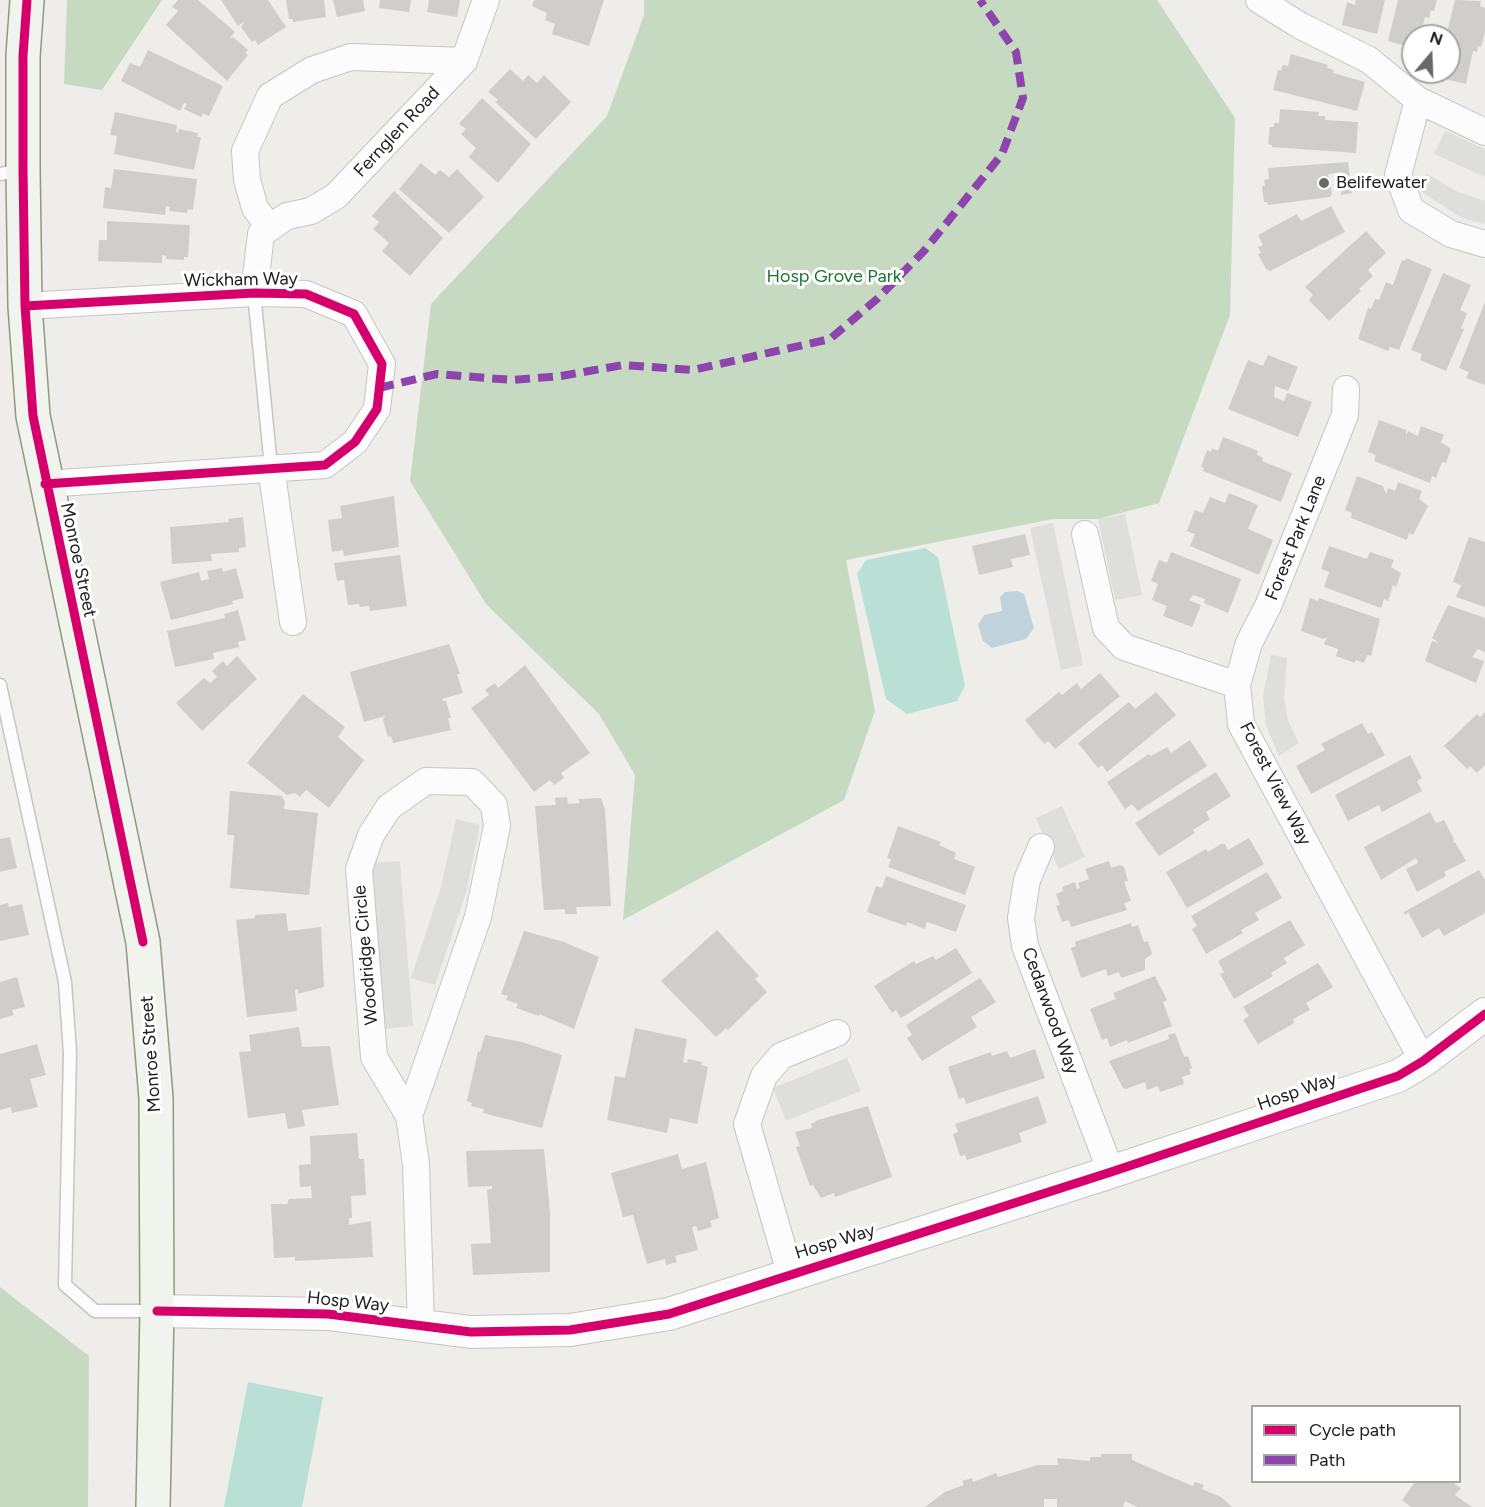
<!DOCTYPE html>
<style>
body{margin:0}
#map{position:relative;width:1485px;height:1507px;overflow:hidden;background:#eeedea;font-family:Figtree,sans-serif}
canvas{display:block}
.legend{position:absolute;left:1251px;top:1405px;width:210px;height:78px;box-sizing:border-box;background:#fff;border:2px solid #a6a6a6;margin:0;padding:8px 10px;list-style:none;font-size:18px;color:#202020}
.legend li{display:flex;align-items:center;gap:12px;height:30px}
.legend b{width:30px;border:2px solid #a6a6a6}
.north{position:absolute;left:1401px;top:24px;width:60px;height:60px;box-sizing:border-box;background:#fff;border:2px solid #a6a6a6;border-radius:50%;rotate:19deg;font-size:16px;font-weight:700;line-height:24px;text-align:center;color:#202020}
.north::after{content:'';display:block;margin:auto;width:21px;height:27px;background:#686867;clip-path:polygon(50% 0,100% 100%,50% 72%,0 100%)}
</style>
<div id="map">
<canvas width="1485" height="1507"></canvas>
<ul class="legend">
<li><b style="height:8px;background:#d6006c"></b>Cycle path</li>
<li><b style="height:8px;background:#8e44ad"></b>Path</li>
</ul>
<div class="north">N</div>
</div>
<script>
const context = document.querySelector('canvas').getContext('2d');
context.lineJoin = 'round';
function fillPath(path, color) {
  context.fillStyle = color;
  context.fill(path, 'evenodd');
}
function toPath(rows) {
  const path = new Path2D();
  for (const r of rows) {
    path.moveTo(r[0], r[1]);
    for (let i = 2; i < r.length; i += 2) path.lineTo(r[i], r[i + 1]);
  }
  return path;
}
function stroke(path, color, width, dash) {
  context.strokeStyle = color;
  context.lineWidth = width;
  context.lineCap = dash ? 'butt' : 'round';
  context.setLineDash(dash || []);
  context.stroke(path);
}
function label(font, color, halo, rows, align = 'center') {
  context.font = font + ' Figtree,sans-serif';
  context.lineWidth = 6;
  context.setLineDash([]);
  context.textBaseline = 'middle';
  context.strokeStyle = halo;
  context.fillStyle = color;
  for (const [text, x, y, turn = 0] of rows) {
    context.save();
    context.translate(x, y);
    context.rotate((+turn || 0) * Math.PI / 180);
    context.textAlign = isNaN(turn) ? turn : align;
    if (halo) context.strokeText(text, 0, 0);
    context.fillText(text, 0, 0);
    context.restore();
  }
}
const forest = toPath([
 [67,0,162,0,102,90,64,84],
 [644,0,1157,0,1235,118,1230,315,1159,503,1098,519,1053,519,846,560,875,711,844,800,623,920,635,775,599,714,486,604,410,481,431,304,607,116,644,15],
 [0,1287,89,1356,88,1507,0,1507]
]);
const pitch = toPath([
 [925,548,938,557,965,686,957,701,907,714,886,699,857,574,866,560],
 [248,1382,323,1397,302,1507,224,1507]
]);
const parking = toPath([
 [1445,131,1485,149,1485,177,1434,154],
 [1426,173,1458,192,1485,201,1485,224,1462,218,1422,192],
 [1125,514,1142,595,1115,600,1098,519],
 [1053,523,1083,665,1061,670,1030,528],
 [1271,655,1287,658,1284,699,1288,720,1299,743,1279,756,1266,726,1263,696],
 [1062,806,1085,857,1059,869,1036,818],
 [456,819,480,825,466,893,435,985,411,978,441,887],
 [400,861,413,1026,383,1029,370,863],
 [847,1058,861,1091,786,1121,773,1088]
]);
const water = toPath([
 [1018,591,1024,594,1034,628,1026,639,992,648,983,641,978,625,984,615,1002,611,1000,597,1005,592]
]);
const building = toPath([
 [178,0,198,0,235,32,229,39,233,37,248,50,245,53,248,55,227,81,166,25,178,11,172,7],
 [221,0,268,0,286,27,258,45,255,40,252,42,241,27,244,22,238,26],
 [286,0,324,0,326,17,293,22,293,19,289,19],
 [333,0,363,0,365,11,337,17],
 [380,0,411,0,409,12,379,8],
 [429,0,460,0,457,17,427,12],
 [534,0,604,0,589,46,552,34,555,24,545,20,547,13,532,6],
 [1356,0,1385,0,1377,34,1342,25,1347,2,1355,5],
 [1398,0,1437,0,1434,11,1431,10,1429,18,1425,17,1420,36,1413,36,1413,48,1388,41],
 [1455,0,1481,1,1480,6,1485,8,1485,32,1481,47,1478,46,1477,52,1473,51,1466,84,1436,77,1437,72,1449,72,1449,36,1446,36],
 [148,50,223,86,209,116,203,113,201,117,184,109,187,104,184,103,180,111,121,81,130,63,140,67],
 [1291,54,1328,65,1327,68,1334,70,1333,73,1365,82,1357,111,1273,90,1278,70,1281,71,1283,65,1288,66],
 [510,69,523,81,528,75,537,83,544,75,571,102,536,139,495,102,498,100,488,92],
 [482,98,531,144,498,183,469,157,476,148,461,134,466,129,459,124],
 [1280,109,1319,112,1318,116,1325,116,1325,120,1358,122,1356,153,1272,147,1272,145,1268,144,1270,127,1274,127,1274,123,1279,123],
 [115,112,177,125,176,132,178,133,179,129,198,133,197,137,201,137,194,170,114,154,117,136,110,135],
 [1348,162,1352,193,1341,195,1342,172,1328,174,1332,194,1330,197,1268,205,1267,202,1264,202,1262,186,1265,186,1264,180,1269,179,1268,168],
 [421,163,435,175,440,170,449,177,457,169,484,197,449,233,399,189],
 [114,169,197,179,193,210,188,209,187,213,169,211,170,207,166,206,165,215,103,208,105,187,111,188],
 [394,191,443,238,410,276,382,251,389,243,373,229,379,222,372,216],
 [1331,206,1345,232,1270,271,1266,269,1258,254,1261,253,1258,247,1263,245,1258,235,1297,214,1301,221],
 [107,221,190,225,188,257,184,257,184,260,166,259,166,256,162,255,162,263,98,261,99,240,107,240],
 [1366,231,1386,253,1368,270,1373,276,1359,289,1361,291,1329,321,1309,300,1313,295,1305,287],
 [1406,258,1432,269,1399,350,1390,347,1388,351,1358,339,1368,308,1371,309,1375,299,1379,300,1386,282,1393,285,1402,260,1405,261],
 [1443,273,1471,285,1460,310,1467,313,1461,328,1464,329,1446,371,1420,360,1422,354,1411,350],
 [1485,302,1485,385,1466,378,1469,372,1459,368],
 [1268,355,1298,367,1288,391,1275,386,1274,397,1284,401,1287,393,1312,402,1298,437,1228,409,1248,360,1263,366],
 [1379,420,1406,430,1406,435,1408,431,1418,436,1421,426,1444,435,1441,442,1451,449,1446,463,1442,462,1436,478,1432,476,1430,483,1374,461,1376,455,1368,452],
 [1223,437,1258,451,1257,455,1263,458,1262,461,1292,473,1281,502,1203,471,1204,468,1201,467,1207,450,1211,452,1212,448,1218,451],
 [1357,476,1383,486,1386,494,1388,488,1395,491,1398,482,1422,491,1419,499,1428,506,1413,535,1409,533,1407,540,1351,518,1352,513,1345,510],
 [1229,493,1258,505,1248,529,1273,540,1259,575,1190,546,1195,534,1187,531,1195,510,1203,513,1210,497,1225,503],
 [394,496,399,547,344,556,343,550,332,552,328,520,342,518,340,506],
 [243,517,246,547,239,548,239,552,211,554,212,561,172,564,170,527,229,522,228,519],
 [1025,534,1030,555,1011,559,1013,567,979,575,972,546],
 [1469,537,1485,542,1485,607,1456,597,1461,585,1453,582],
 [1329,546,1367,559,1370,552,1394,560,1391,567,1401,573,1396,587,1393,585,1388,601,1384,599,1381,608,1324,587,1329,572,1321,569],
 [1171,552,1241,579,1228,613,1204,603,1205,599,1193,595,1189,600,1201,605,1192,627,1163,616,1167,606,1152,600,1158,584,1151,581,1159,560,1167,563],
 [400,555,407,606,370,611,369,606,360,607,359,604,348,605,344,580,337,581,334,563],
 [222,568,223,572,236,568,244,598,232,601,233,604,171,620,160,582,199,572,201,581,209,579,207,571],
 [1310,598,1318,601,1319,598,1380,619,1371,656,1367,655,1364,663,1356,660,1355,663,1336,656,1338,649,1324,644,1327,637,1323,639,1301,631],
 [1448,605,1485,618,1485,652,1478,649,1472,657,1484,661,1476,683,1425,661,1432,641,1439,643,1432,638],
 [238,610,246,640,238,642,239,647,213,653,214,659,175,667,167,631,225,618,224,614],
 [449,644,460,674,457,674,463,693,442,699,443,701,446,701,451,718,448,718,451,730,393,743,391,736,388,737,383,720,385,716,364,722,350,672],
 [237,656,257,679,202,731,176,703,204,678,210,683,217,677,212,671,223,661,227,666],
 [525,665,590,753,561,773,564,778,554,785,550,780,534,792,471,708,489,695,485,690,495,683,498,688],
 [1100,673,1120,696,1055,749,1048,741,1044,744,1025,720,1059,692,1062,695,1077,683,1081,689],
 [1156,692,1176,715,1107,772,1102,765,1098,768,1078,743,1129,702,1135,709],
 [303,694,345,727,338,737,364,760,329,808,306,790,300,797,295,793,287,795,247,763],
 [1485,712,1485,765,1477,773,1470,766,1467,769,1444,746,1477,714,1480,717],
 [1362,723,1368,734,1372,732,1385,755,1311,794,1296,766,1325,750,1321,744],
 [1190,740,1207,766,1138,811,1132,804,1125,809,1107,782,1149,754,1151,756,1167,747,1171,753],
 [1410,755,1422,778,1417,781,1422,791,1382,812,1379,805,1348,821,1335,795],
 [1216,772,1231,796,1206,812,1210,819,1193,830,1195,833,1159,856,1135,823],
 [230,791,282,796,285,802,284,809,318,813,309,895,230,888,234,835,227,835],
 [567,797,568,804,579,803,579,799,601,798,605,810,611,906,576,907,577,914,565,914,565,909,544,910,535,806,556,805,555,798],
 [1430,812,1436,823,1444,820,1454,839,1453,843,1455,842,1466,861,1444,872,1446,876,1417,892,1406,869,1418,863,1416,858,1381,880,1364,847],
 [898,826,941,842,939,845,956,853,954,859,975,867,965,895,888,867,891,859,887,858],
 [10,837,17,868,0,872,0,839],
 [1249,838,1264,864,1187,908,1166,872,1206,849,1208,852,1221,844,1225,844,1228,850],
 [1109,861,1111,868,1120,865,1124,867,1128,881,1124,882,1131,901,1124,903,1127,910,1071,927,1069,920,1062,922,1056,906,1060,905,1056,894,1063,891,1062,887,1075,882,1077,889,1080,888,1078,883,1089,879,1085,869],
 [1479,870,1485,880,1485,913,1444,936,1439,928,1422,938,1408,912,1405,915,1404,912],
 [1267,872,1282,898,1255,913,1259,920,1241,930,1243,933,1206,954,1192,929,1197,926,1191,916],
 [886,876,966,905,956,932,927,922,925,929,907,922,906,926,867,912,876,886,882,888],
 [8,903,9,907,22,904,29,935,0,941,0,905],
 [286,913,288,931,321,927,324,987,298,994,298,989,295,990,297,1011,247,1017,236,920,255,918,255,915],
 [1290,920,1305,945,1284,958,1287,963,1271,973,1273,976,1234,999,1220,974,1224,972,1218,961],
 [1131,923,1132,927,1138,925,1144,942,1148,941,1152,954,1145,959,1145,970,1121,978,1119,972,1108,976,1106,969,1081,978,1071,948,1076,946,1075,942],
 [717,930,759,976,755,979,767,992,728,1030,726,1028,716,1037,661,981],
 [524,931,564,942,599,957,574,1029,539,1014,539,1016,516,1008,518,1004,506,1000,508,996,501,994],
 [956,948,972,973,901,1018,896,1010,892,1013,874,986,914,961,916,964,933,956,936,960],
 [1318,963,1333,987,1306,1003,1310,1010,1293,1019,1294,1023,1258,1044,1243,1020,1249,1016,1243,1007],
 [1155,976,1167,1000,1163,1002,1172,1026,1128,1043,1127,1040,1110,1047,1107,1038,1102,1040,1090,1009,1116,999,1113,993],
 [17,977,25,1007,12,1010,14,1015,0,1019,0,982],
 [980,978,996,1002,971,1017,977,1027,922,1061,907,1038,912,1035,906,1025],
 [299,1027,302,1047,330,1046,339,1105,302,1110,305,1126,288,1129,285,1113,248,1118,239,1052,251,1051,249,1035],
 [635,1028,687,1039,683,1062,687,1063,688,1059,702,1062,701,1065,708,1067,697,1124,670,1118,667,1133,607,1120,615,1076,625,1078],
 [1175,1033,1184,1057,1188,1056,1192,1068,1189,1069,1191,1074,1182,1077,1184,1084,1160,1092,1158,1086,1147,1090,1145,1082,1126,1089,1123,1088,1109,1061,1169,1039,1168,1035],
 [485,1035,522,1042,562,1055,542,1128,483,1113,484,1109,471,1106,472,1103,467,1101,478,1051,480,1052],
 [37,1044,46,1075,30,1079,38,1107,12,1113,11,1107,0,1110,0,1054],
 [1035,1049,1045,1078,966,1104,964,1097,959,1099,948,1067,991,1052,992,1056,1007,1051,1010,1058],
 [1038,1096,1047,1123,1019,1133,1022,1142,967,1160,965,1155,960,1156,953,1134,958,1132,955,1124],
 [868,1106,892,1177,835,1197,834,1193,821,1198,813,1185,810,1186,796,1147,800,1146,795,1132,812,1128,811,1124,818,1120],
 [357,1133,359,1159,364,1159,366,1195,351,1196,352,1218,349,1218,349,1225,371,1221,373,1257,295,1261,295,1257,274,1258,271,1204,287,1204,289,1199,312,1198,311,1186,300,1187,299,1165,311,1164,310,1136],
 [544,1149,550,1212,550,1272,473,1275,471,1244,491,1243,487,1190,492,1189,492,1186,468,1187,466,1151],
 [678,1154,682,1169,706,1162,719,1218,710,1221,712,1227,698,1231,696,1226,692,1227,698,1250,675,1256,677,1262,666,1265,665,1259,647,1264,633,1215,623,1217,611,1173],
 [1101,1454,1132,1454,1132,1460,1176,1479,1193,1486,1195,1482,1204,1485,1202,1489,1221,1497,1232,1507,1137,1507,1125,1501,1123,1507,1057,1507,1057,1499,1044,1499,1044,1507,925,1507,945,1492,964,1485,962,1481,972,1478,973,1482,996,1473,998,1477,1038,1465,1058,1465,1057,1458,1090,1461,1090,1457,1101,1457],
 [1415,1482,1452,1482,1461,1488,1455,1495,1472,1507,1411,1507,1402,1500]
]);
const service = toPath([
 [0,174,22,170],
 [254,293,271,467],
 [0,685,65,982,70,1053,65,1285,95,1311,155,1311]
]);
const minor = toPath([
 [1259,0,1301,26,1369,60,1418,100,1485,132],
 [1418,100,1398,175,1411,210,1451,234,1485,244],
 [270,228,255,208,247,180,245,151,270,96,312,70,351,57,464,61],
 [254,293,261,234,287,216,311,211,336,196,464,61,486,0],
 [25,306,254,293,306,294,354,314,382,364,377,409,355,442,325,465,45,484],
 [1346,389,1345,415,1268,606,1249,643,1237,685,1241,724,1423,1061],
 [271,467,293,622],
 [1085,534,1106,628,1124,647,1237,685],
 [426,781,472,782,494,805,497,826,478,917,409,1116,374,1057,359,869,371,835,389,807,426,781],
 [1041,847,1027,880,1021,918,1025,946,1111,1172],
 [409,1116,416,1164,421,1327],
 [790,1273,747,1124,764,1076,781,1056,837,1033]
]);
const tertiary = toPath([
 [157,1311,328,1314,471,1332,570,1330,669,1314,1111,1172,1398,1076,1423,1061,1485,1014]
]);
const secondary = toPath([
 [27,0,23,56,23,170,25,306,33,416,143,942,156,1098,157,1311,153,1507]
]);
const quiet = toPath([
 [379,388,437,374,512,380,561,376,623,365,693,370,830,339,877,299,924,251,1002,154,1023,98,1016,52,980,0]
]);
const cycleway = toPath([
 [27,0,23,56,23,170,25,306,33,416,143,942],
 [25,306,254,293,306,294,354,314,382,364,377,409,355,442,325,465,45,484],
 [157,1311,328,1314,471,1332,570,1330,669,1314,1111,1172,1398,1076,1423,1061,1485,1014]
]);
const markers = [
 [1324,183,6,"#686867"]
];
const streetNames = [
 ["Fernglen Road",397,132,-47],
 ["Wickham Way",241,280,-1],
 ["Forest Park Lane",1296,538,-68],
 ["Monroe Street",78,560,78],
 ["Forest View Way",1275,784,63],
 ["Woodridge Circle",366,955,-95],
 ["Cedarwood Way",1050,1011,70],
 ["Monroe Street",151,1054,-94],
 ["Hosp Way",1297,1092,-19],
 ["Hosp Way",835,1242,-17],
 ["Hosp Way",348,1302,6]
];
const poiNames = [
 ["Belifewater",1336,183]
];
const parkNames = [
 ["Hosp Grove Park",834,277]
];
fillPath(forest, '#c6dac2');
fillPath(pitch, '#bae0d6');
fillPath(parking, '#dededc');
fillPath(water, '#c0d3dd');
fillPath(building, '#cfcecb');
stroke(service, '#c5c5c4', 15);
stroke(minor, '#c5c5c4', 28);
stroke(tertiary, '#c5c5c4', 34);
stroke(secondary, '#929783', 36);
stroke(service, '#fcfcfc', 12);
stroke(minor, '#fcfcfc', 26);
stroke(tertiary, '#fcfcfc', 32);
stroke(secondary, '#f1f3ed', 33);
stroke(quiet, '#8e44ad', 8, [15, 8]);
stroke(cycleway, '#d6006c', 9);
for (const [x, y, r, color] of markers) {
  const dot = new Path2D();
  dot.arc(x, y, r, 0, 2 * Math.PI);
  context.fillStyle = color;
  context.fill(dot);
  stroke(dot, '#fff', 2);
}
label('18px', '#202020', '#fff', streetNames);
label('18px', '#202020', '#fff', poiNames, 'left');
label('18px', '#18752f', '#fff', parkNames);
</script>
